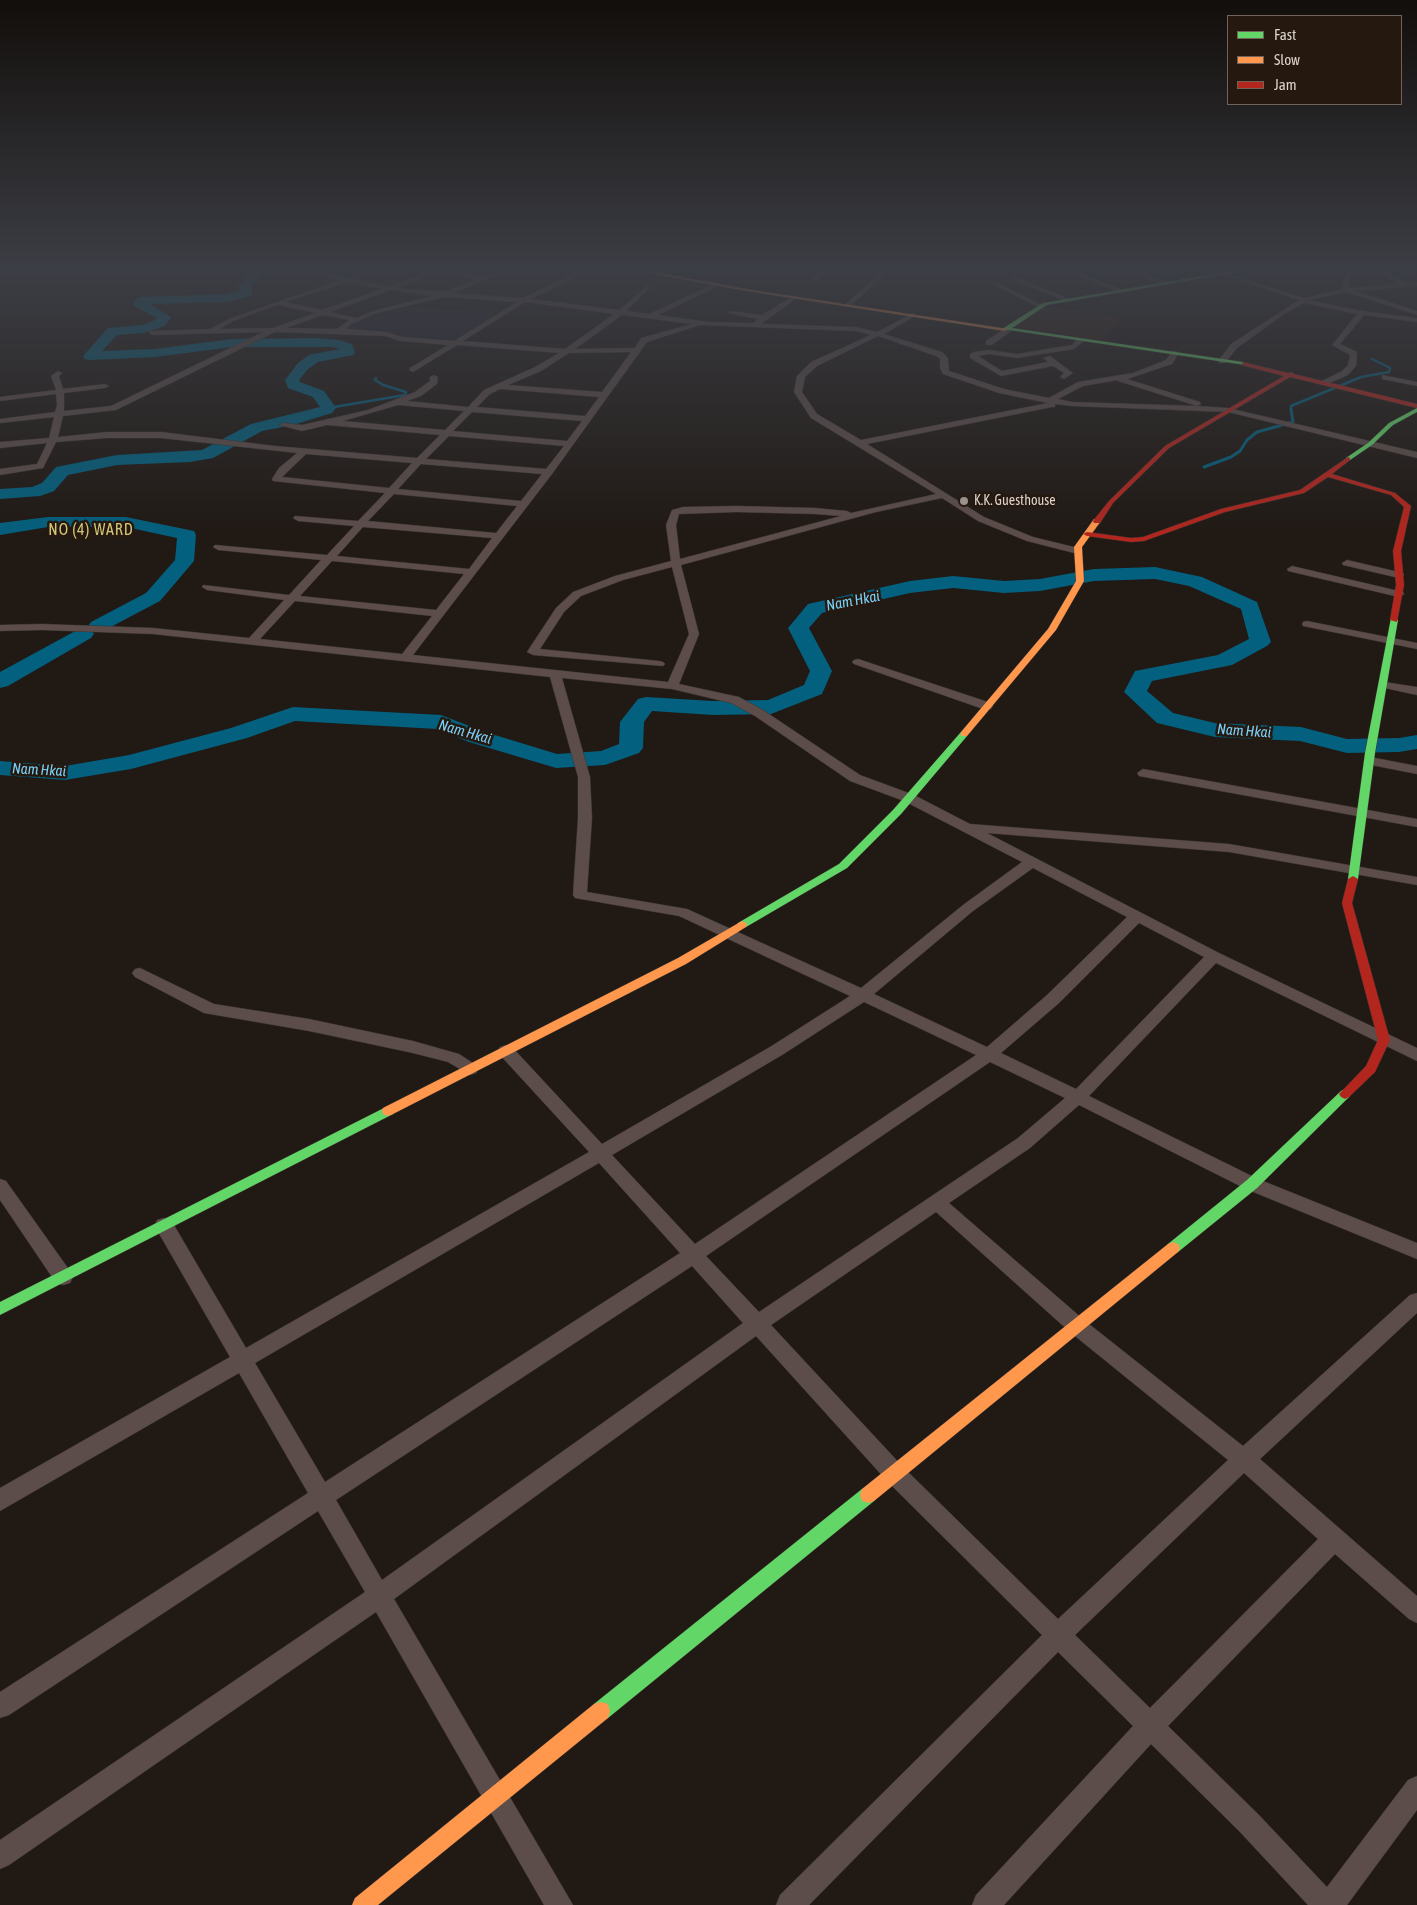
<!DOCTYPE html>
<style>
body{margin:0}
#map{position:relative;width:1417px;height:1905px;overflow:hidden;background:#201914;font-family:"Asap Condensed",sans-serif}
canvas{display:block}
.legend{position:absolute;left:1227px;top:15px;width:175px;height:90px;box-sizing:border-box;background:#25180f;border:1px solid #6f635b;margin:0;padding:6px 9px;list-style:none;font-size:15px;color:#ddd3cd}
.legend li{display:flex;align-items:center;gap:10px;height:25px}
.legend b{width:25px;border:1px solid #6f635b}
</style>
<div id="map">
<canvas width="1417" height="1905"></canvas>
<ul class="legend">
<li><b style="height:6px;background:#63d668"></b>Fast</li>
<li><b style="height:6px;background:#ff974d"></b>Slow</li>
<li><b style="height:6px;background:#b3261e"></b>Jam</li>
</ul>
</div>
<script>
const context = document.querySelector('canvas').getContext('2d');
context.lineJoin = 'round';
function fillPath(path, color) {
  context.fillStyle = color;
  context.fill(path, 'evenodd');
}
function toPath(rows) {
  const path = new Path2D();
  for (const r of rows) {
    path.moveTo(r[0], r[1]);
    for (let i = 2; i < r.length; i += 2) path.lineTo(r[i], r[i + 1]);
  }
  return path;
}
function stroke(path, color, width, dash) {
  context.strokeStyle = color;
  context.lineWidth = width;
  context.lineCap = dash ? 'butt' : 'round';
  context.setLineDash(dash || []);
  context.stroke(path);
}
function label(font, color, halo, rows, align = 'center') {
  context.font = font + ' "Asap Condensed",sans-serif';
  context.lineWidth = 5;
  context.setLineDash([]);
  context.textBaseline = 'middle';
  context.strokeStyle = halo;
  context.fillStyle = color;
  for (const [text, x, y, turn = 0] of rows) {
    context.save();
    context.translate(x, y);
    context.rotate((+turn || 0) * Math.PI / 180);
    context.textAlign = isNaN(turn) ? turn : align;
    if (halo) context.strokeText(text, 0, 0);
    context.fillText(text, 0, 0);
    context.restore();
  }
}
const built = toPath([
 [1047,306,1123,318,1102,340,1016,327]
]);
const education = toPath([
 [410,307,496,313,451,342,415,340,386,333,346,329,352,323,373,315]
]);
const streamFar1 = toPath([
 [328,408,405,395,406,392,383,385,375,380,376,378],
 [1291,410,1291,406,1361,377,1389,372,1390,368,1372,359]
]);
const stream = toPath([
 [1204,467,1231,457,1240,451,1247,440,1257,432,1293,422,1291,409]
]);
const river = toPath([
 [251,272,264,272,250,287,253,293,251,296,227,302,150,304,171,317,165,326,144,333,117,335,102,351,155,349,232,339,316,338,339,340,352,344,355,352,353,355,318,362,308,369,299,380,300,382,324,391,336,408,332,413,293,425,262,431,213,458,190,462,117,465,68,475,54,491,40,496,0,499,0,489,32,487,42,483,56,467,117,455,202,450,251,424,320,407,313,397,288,388,285,380,298,363,309,355,340,349,333,347,232,347,155,357,90,360,85,359,83,356,108,328,142,325,155,320,157,318,134,306,133,303,138,297,227,294,240,291,238,287,251,272],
 [48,517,126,517,194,531,196,535,194,561,160,601,105,630,98,632,92,631,94,634,91,638,8,686,0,688,0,672,77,630,84,628,90,629,88,626,91,622,146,593,175,560,177,538,126,527,48,527,0,535,0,523,48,517],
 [1155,567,1202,577,1257,602,1271,642,1267,646,1232,665,1152,681,1147,691,1173,713,1215,723,1301,727,1347,739,1399,738,1417,735,1417,749,1399,752,1347,753,1300,741,1215,737,1157,723,1124,692,1135,671,1218,655,1249,639,1241,609,1189,586,1155,579,1094,581,1040,591,1004,593,953,588,910,593,822,613,809,628,832,671,822,694,771,714,713,715,652,711,644,722,643,748,639,753,605,765,556,768,469,742,437,729,295,721,247,738,131,769,65,780,0,775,0,761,65,766,129,755,231,728,293,707,441,715,485,732,557,754,601,751,619,744,620,722,638,699,646,697,713,701,768,700,804,685,810,671,788,628,808,604,910,581,953,576,1004,581,1040,579,1094,569,1155,567]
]);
const street = toPath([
 [304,272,319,272,347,278,364,272,375,272,355,280,389,286,428,272,438,272,397,288,444,292,475,280,452,272,463,272,481,278,494,272,504,272,454,293,523,298,577,272,586,272,531,299,619,310,647,286,650,288,649,289,626,311,649,314,716,283,719,285,718,286,658,315,708,322,753,323,758,319,728,313,731,311,762,315,795,295,798,297,797,298,761,324,856,327,877,332,913,313,916,315,915,316,884,334,942,352,948,358,949,371,1004,389,1049,398,1078,382,1133,373,1166,360,1172,351,1175,351,1179,353,1172,364,1127,379,1200,402,1201,404,1197,406,1228,408,1417,452,1417,458,1228,412,1072,406,1055,404,1055,407,1052,407,867,444,984,517,1033,537,1082,549,1082,553,1078,554,1027,541,978,521,942,498,876,512,681,565,699,634,679,684,739,697,763,710,860,775,914,795,970,824,1229,844,1417,877,1417,885,1229,852,987,833,1219,953,1417,1048,1417,1061,1216,963,1089,1096,1258,1179,1417,1243,1417,1259,1246,1189,1079,1105,1030,1148,949,1203,1084,1320,1243,1446,1410,1295,1417,1293,1417,1313,1260,1459,1417,1596,1417,1623,1409,1619,1335,1554,1168,1726,1258,1814,1327,1887,1408,1780,1417,1776,1417,1810,1347,1905,1308,1905,1240,1832,1151,1744,1004,1905,972,1905,976,1895,1133,1726,1058,1652,809,1905,776,1905,780,1895,1042,1635,887,1481,756,1336,394,1599,573,1905,544,1905,376,1612,9,1865,0,1869,0,1840,365,1592,318,1511,9,1715,0,1718,0,1692,308,1493,239,1373,0,1511,0,1488,230,1357,157,1230,155,1225,157,1220,164,1218,171,1220,246,1348,589,1152,500,1055,498,1051,500,1047,506,1045,512,1047,602,1144,770,1047,850,996,679,916,575,898,573,895,578,818,578,777,550,677,153,634,42,630,0,631,0,625,42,624,153,628,249,638,284,600,207,590,202,587,203,585,289,595,321,560,218,550,213,547,215,545,327,555,354,526,298,521,293,518,295,516,358,521,385,493,273,481,272,479,279,468,297,453,161,438,107,438,56,442,43,468,0,475,0,469,37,464,47,443,0,448,0,442,49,438,54,417,0,423,0,419,55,412,57,406,56,394,0,401,0,397,56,390,51,376,58,371,62,373,59,376,63,389,105,384,109,386,105,388,64,393,64,411,111,406,263,332,153,335,149,333,150,331,210,329,229,319,340,280,304,272],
 [348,282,382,289,322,310,285,302,348,282],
 [390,290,432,296,373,311,356,318,330,312,390,290],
 [445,297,517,302,454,341,402,337,386,332,346,329,351,324,377,313,445,297],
 [525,302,614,314,565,349,463,341,525,302],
 [277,305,315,313,273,328,220,329,233,321,277,305],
 [323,315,349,320,337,329,286,328,323,315],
 [622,315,692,324,641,338,635,348,575,349,622,315],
 [700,325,856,331,871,335,811,362,797,376,794,392,811,418,936,494,851,513,847,511,815,508,737,506,683,507,672,510,666,525,671,561,615,576,573,592,556,608,527,652,533,655,663,666,665,664,663,662,659,661,540,649,564,612,581,596,623,580,672,567,689,634,668,682,413,655,552,474,647,342,700,325],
 [275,332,385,336,401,341,448,345,410,368,409,370,413,372,457,345,559,353,535,367,484,390,468,407,407,401,421,396,437,384,438,377,434,375,430,377,430,381,415,392,368,410,302,425,283,423,279,425,302,431,327,425,440,435,417,458,275,446,161,432,107,432,58,437,63,416,116,410,275,332],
 [878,336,936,356,940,359,940,368,943,374,999,393,1048,403,861,440,817,414,802,392,805,377,817,366,878,336],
 [631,352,602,392,508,385,541,371,569,353,631,352],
 [1118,380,1118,381,1197,406,1072,402,1058,399,1083,386,1118,380],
 [500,389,501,389,599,397,585,416,477,407,490,394,500,389],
 [398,405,464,411,445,430,343,421,398,405],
 [472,412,582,421,567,441,453,431,472,412],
 [449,436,564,446,546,469,426,459,449,436],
 [306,454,412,463,389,488,282,477,306,454],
 [421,464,542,474,521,501,398,489,421,464],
 [394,494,517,506,496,533,368,521,394,494],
 [737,512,815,514,841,516,680,559,676,525,679,514,737,512],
 [363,527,492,538,469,569,337,556,363,527],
 [332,561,464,574,436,610,300,596,332,561],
 [295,601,432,616,402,654,260,639,295,601],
 [562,678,672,689,731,703,755,716,850,781,904,801,1022,862,963,905,861,988,687,909,587,892,592,818,590,777,562,678],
 [1033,868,1127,917,1047,995,987,1047,874,994,973,911,1033,868],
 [1139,923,1204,957,1076,1089,1001,1053,1059,1003,1139,923],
 [864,1002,976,1055,695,1244,612,1155,782,1055,864,1002],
 [990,1062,1065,1098,1018,1138,759,1312,706,1256,990,1062],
 [599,1163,680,1253,325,1482,255,1363,599,1163],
 [936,1212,1070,1332,1228,1460,1058,1619,903,1467,771,1325,936,1212],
 [692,1266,743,1323,382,1580,336,1500,692,1266],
 [1244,1473,1318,1539,1150,1708,1075,1635,1244,1473],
 [818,272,825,272,817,281,813,281,812,280,818,272],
 [881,272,888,272,850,306,846,306,846,304,881,272],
 [1131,272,1141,272,1170,284,1165,285,1131,272],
 [1347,272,1353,272,1349,280,1349,288,1398,284,1380,272,1388,272,1406,283,1417,282,1417,286,1356,291,1417,311,1417,315,1346,292,1309,300,1362,311,1417,318,1417,322,1364,315,1340,344,1357,352,1356,366,1348,375,1325,385,1321,383,1322,381,1342,371,1348,365,1350,355,1332,345,1357,314,1304,303,1284,314,1237,348,1225,363,1219,363,1218,361,1231,344,1299,300,1223,275,1223,273,1305,298,1343,289,1343,280,1347,272],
 [1080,273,1126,291,1127,292,1122,293,1078,276,1078,274,1080,273],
 [1016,277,1072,300,1073,301,1068,302,1014,280,1014,278,1016,277],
 [993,282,997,282,1043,306,1038,307,993,284,993,282],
 [1007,327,1014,329,992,345,986,345,986,341,1007,327],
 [1078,338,1085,340,1074,349,1017,358,989,354,978,356,1002,371,1048,362,1043,358,1050,356,1073,373,1064,379,1060,377,1064,373,1053,366,1001,376,970,358,970,354,974,352,989,350,1017,354,1072,345,1078,338],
 [1382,375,1417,382,1417,386,1382,379,1382,375],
 [1347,560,1403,573,1404,575,1399,578,1343,565,1342,563,1347,560],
 [1292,566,1403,592,1404,594,1399,597,1288,571,1287,569,1292,566],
 [1307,621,1417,643,1417,649,1303,626,1302,624,1303,622,1307,621],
 [858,659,991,703,993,706,991,709,983,709,854,664,852,662,854,660,858,659],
 [1384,682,1417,687,1417,695,1380,687,1378,685,1384,682],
 [1370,757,1417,766,1417,774,1366,764,1364,761,1366,758,1370,757],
 [1143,769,1417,819,1417,827,1139,776,1137,773,1143,769],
 [140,968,214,1004,309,1019,413,1041,459,1054,476,1065,478,1069,476,1073,470,1075,448,1062,413,1053,309,1031,204,1013,135,977,132,973,135,969,140,968],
 [0,1179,6,1181,70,1271,73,1277,70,1283,63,1285,56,1283,0,1200,0,1179]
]);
const fast = toPath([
 [1225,272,1238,272,1047,305,1012,328,1243,362,1245,365,1002,329,1043,303,1225,272],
 [1417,408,1417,412,1393,425,1372,445,1350,460,1346,460,1346,458,1368,443,1389,423,1417,408],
 [1391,618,1398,620,1375,753,1358,879,1353,882,1348,879,1365,753,1391,618],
 [964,731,967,732,967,736,901,814,847,868,746,927,738,927,737,925,738,923,839,864,893,810,961,732,964,731],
 [1345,1089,1349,1091,1351,1094,1349,1097,1257,1188,1178,1252,1173,1254,1168,1252,1166,1248,1168,1244,1247,1180,1341,1091,1345,1089],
 [388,1106,393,1108,394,1111,393,1114,0,1315,0,1302,388,1106],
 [868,1487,874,1489,876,1495,874,1501,608,1718,601,1720,594,1718,592,1711,594,1704,862,1489,868,1487]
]);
const slow = toPath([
 [643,272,655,272,746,289,1008,329,1005,331,746,291,643,272],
 [1094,519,1101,521,1082,547,1084,581,1056,630,967,736,961,736,961,732,1048,629,1076,581,1074,547,1094,519],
 [742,921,746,923,747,925,746,927,686,964,393,1114,388,1116,383,1114,382,1111,383,1108,678,958,742,921],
 [1173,1242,1178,1244,1180,1248,1178,1252,874,1501,868,1503,862,1501,860,1495,862,1489,1168,1244,1173,1242],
 [601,1702,608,1704,610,1711,608,1718,378,1905,352,1905,355,1898,594,1704,601,1702]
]);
const jam = toPath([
 [1243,362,1288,373,1291,372,1294,374,1417,404,1417,408,1290,377,1169,448,1113,503,1100,523,1094,523,1093,521,1109,501,1165,446,1284,376,1241,365,1243,362],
 [1348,457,1350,458,1350,460,1332,474,1395,493,1411,506,1401,551,1404,585,1397,622,1390,620,1396,585,1393,551,1404,507,1391,495,1328,477,1304,493,1225,512,1144,541,1131,542,1087,536,1083,534,1087,532,1131,538,1143,537,1221,509,1300,490,1348,457],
 [1353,876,1358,879,1352,903,1390,1040,1375,1072,1349,1097,1345,1099,1341,1097,1339,1094,1366,1066,1378,1040,1342,903,1348,879,1353,876]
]);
const markers = [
 [964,501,5,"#9b928c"]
];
const farPoinames = [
 ["K.K. Guesthouse",974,501]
];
const farWaternames = [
 ["Nam Hkai",853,601,-11],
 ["Nam Hkai",1244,731,4],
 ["Nam Hkai",465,732,16],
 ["Nam Hkai",39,770,3]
];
const farQuarternames = [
 ["NO (4) WARD",91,530]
];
fillPath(built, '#2f1d11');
fillPath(education, '#241e2b');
stroke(streamFar1, '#03607e', 2.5);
stroke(stream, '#03607e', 3);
fillPath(river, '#03607e');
stroke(street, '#3a332f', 1);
stroke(fast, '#3a332f', 1);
stroke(slow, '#3a332f', 1);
stroke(jam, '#3a332f', 1);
fillPath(street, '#5c4d4a');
fillPath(fast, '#63d668');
fillPath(slow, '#ff974d');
fillPath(jam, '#b3261e');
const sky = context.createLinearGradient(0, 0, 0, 539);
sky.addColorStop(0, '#120e0b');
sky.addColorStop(0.5, '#3c3e45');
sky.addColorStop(1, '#3c3e4500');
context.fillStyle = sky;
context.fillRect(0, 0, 1417, 539);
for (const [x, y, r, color] of markers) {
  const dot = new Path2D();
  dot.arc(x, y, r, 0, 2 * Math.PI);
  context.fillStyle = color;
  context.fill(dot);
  stroke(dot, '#25180f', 2);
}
label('14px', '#ddd3cd', '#25180f', farPoinames, 'left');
label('italic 15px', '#7ad0f7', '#25180f', farWaternames);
context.letterSpacing = '1px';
label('16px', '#d2c577', '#25180f', farQuarternames);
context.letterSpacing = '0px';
</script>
